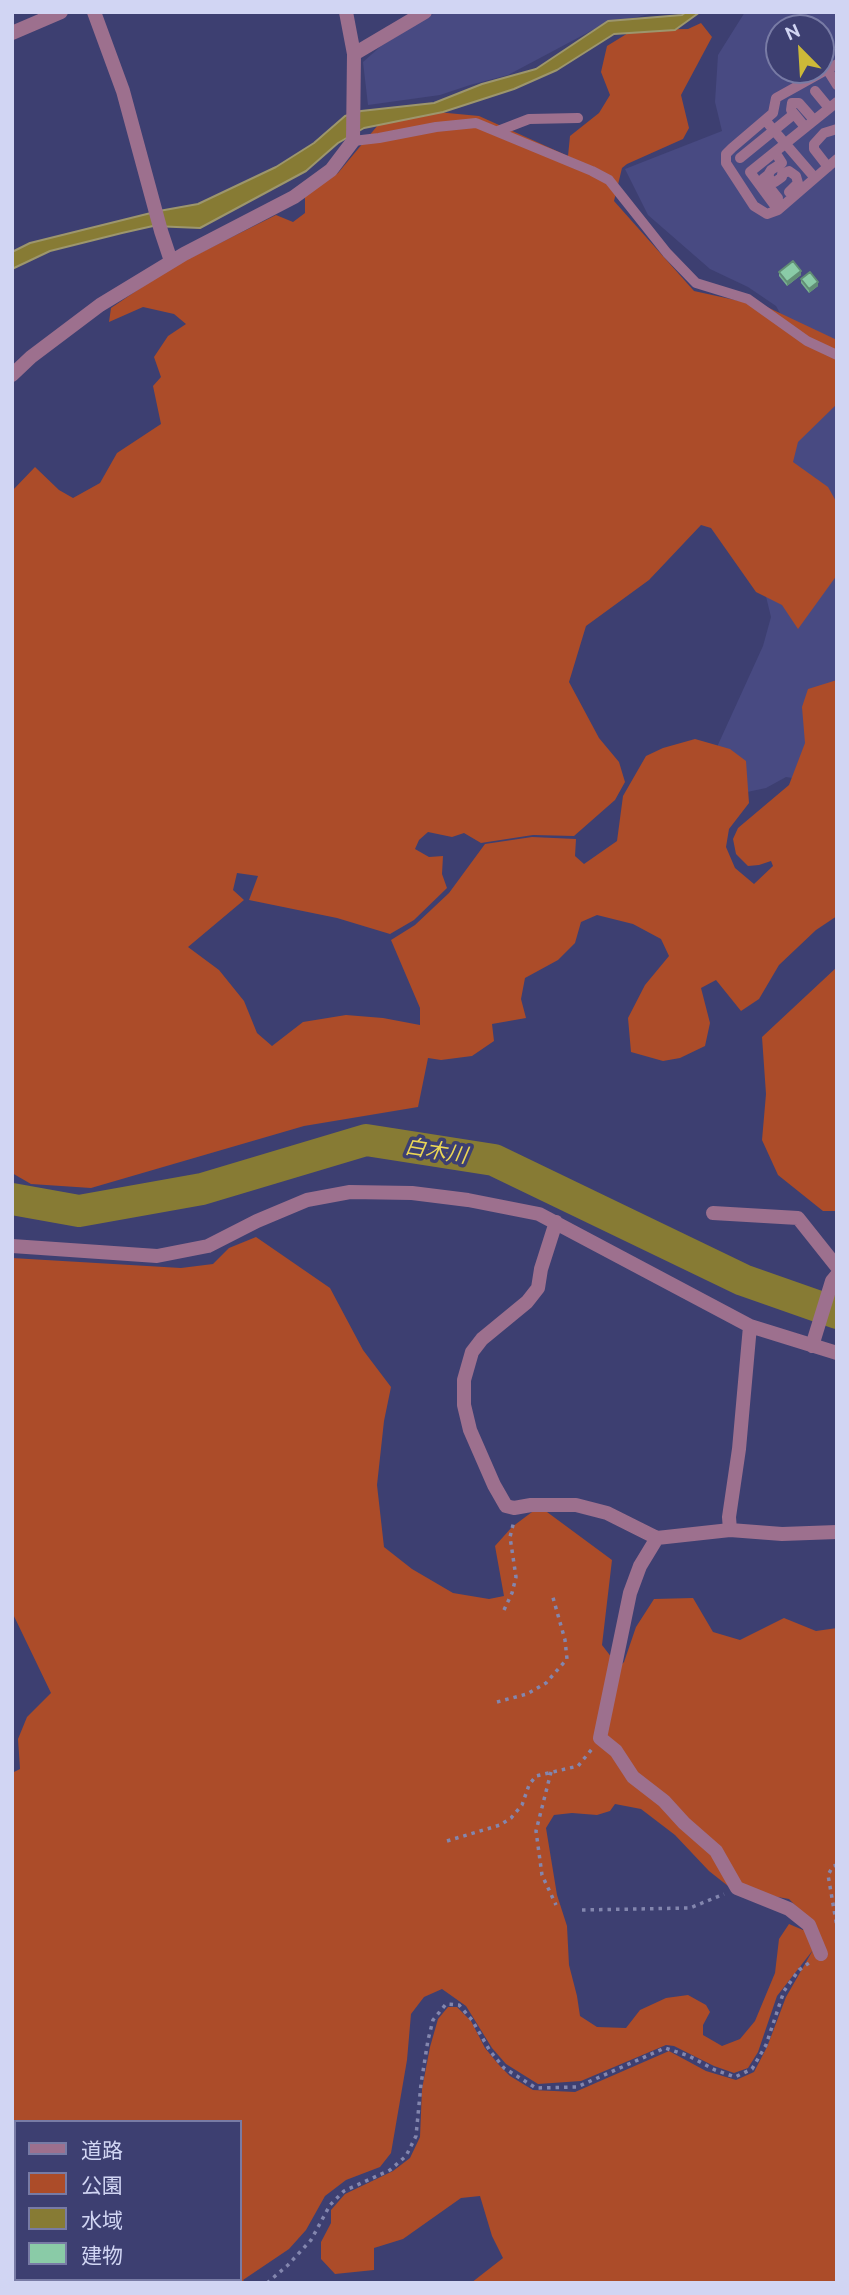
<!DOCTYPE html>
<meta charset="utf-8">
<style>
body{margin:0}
#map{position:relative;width:849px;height:2295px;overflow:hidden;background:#3d3f71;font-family:Ubuntu,"Noto Sans JP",sans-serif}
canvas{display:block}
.frame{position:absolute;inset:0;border:14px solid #d1d5f3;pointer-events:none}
.legend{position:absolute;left:14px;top:2120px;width:228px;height:161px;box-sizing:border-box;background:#3d3f71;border:2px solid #787ba5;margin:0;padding:9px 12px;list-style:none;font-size:21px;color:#d1d5f3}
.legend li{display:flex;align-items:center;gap:14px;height:35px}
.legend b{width:35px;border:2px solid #787ba5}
.north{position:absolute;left:765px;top:14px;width:70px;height:70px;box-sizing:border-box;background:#3d3f71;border:2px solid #787ba5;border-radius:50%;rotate:336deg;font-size:19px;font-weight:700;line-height:28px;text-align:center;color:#d1d5f3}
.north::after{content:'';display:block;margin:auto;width:24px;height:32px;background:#cdb938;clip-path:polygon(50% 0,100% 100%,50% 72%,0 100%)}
</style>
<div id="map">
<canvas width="849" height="2295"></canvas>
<div class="frame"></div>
<ul class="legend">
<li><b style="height:9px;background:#9d708e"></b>道路</li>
<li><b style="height:19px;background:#ac4c29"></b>公園</li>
<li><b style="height:19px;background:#877b34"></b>水域</li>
<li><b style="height:19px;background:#8acba7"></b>建物</li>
</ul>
<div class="north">N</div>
</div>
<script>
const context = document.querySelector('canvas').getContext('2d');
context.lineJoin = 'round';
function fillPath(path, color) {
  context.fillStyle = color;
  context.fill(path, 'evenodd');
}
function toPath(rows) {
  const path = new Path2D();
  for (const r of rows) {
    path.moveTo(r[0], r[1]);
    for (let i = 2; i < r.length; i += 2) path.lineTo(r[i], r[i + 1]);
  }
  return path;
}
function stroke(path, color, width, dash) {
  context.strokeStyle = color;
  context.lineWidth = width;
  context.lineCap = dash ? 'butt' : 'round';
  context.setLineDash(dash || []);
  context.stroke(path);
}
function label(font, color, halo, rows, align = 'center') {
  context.font = font + ' Ubuntu,"Noto Sans JP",sans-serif';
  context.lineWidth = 7;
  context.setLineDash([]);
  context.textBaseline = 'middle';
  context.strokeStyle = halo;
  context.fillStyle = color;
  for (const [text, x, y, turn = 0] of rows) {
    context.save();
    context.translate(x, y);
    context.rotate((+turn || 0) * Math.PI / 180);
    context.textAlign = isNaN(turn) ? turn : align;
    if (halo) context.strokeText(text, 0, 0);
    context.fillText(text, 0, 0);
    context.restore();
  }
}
const built = toPath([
 [436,12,659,12,602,25,508,75,470,85,440,95,368,105,363,62,381,46],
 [745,12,837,12,837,785,786,777,766,788,691,804,763,646,771,617,763,584,725,532,819,383,776,306,748,287,710,269,648,215,625,169,722,131,715,102,718,55],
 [779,28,821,28,821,70,779,70]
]);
const green = toPath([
 [701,23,712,37,681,95,689,128,683,139,627,164,622,168,614,201,694,291,767,307,837,340,837,404,798,442,793,462,828,487,837,503,837,575,798,629,782,605,756,592,711,528,701,525,649,580,586,626,569,682,599,738,619,762,625,782,615,800,574,836,533,835,481,843,464,833,452,837,428,832,419,840,415,849,429,857,443,856,442,874,447,888,414,920,390,934,337,918,249,900,258,876,237,873,233,890,244,900,188,947,219,970,244,1001,257,1033,272,1046,303,1022,346,1015,383,1018,420,1025,420,1008,391,940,415,925,449,893,485,844,532,837,576,839,575,856,584,864,617,841,623,796,646,756,663,748,695,739,730,749,746,761,749,803,729,829,726,847,735,868,754,884,773,866,771,861,759,865,748,866,736,854,733,839,738,828,789,785,805,743,802,707,808,689,837,680,837,916,816,930,779,965,759,999,741,1011,716,980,701,988,710,1023,705,1046,680,1058,663,1061,631,1052,628,1018,645,985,669,956,661,939,633,924,597,915,581,922,575,943,558,960,525,978,521,999,526,1018,492,1024,494,1041,472,1056,441,1060,428,1058,418,1107,304,1126,91,1188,31,1184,12,1173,12,491,35,467,59,490,73,498,100,483,117,453,161,424,153,386,161,377,154,357,168,336,186,324,174,314,143,307,109,322,111,308,170,268,276,215,293,222,305,213,305,196,338,173,378,125,437,112,479,116,568,156,570,136,599,113,610,95,601,72,607,46,633,30,688,29],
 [837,967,837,1211,823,1211,778,1175,762,1140,766,1094,762,1037],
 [256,1237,330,1288,363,1350,391,1387,384,1421,377,1485,384,1547,412,1569,453,1593,489,1599,504,1596,495,1546,512,1527,536,1509,547,1512,612,1560,602,1645,612,1658,596,1740,616,1757,631,1780,663,1804,714,1855,728,1886,709,1871,675,1835,641,1809,615,1804,610,1811,597,1815,572,1813,554,1815,546,1828,557,1895,567,1926,569,1965,577,1996,580,2016,597,2027,626,2028,640,2010,666,1998,688,1995,706,2005,710,2012,703,2025,703,2035,722,2046,740,2039,755,2021,775,1973,779,1939,789,1924,803,1930,804,1914,789,1899,761,1894,737,1883,719,1850,686,1821,670,1802,636,1776,619,1750,604,1737,619,1667,624,1662,636,1627,654,1599,693,1598,713,1632,740,1640,784,1618,816,1631,837,1628,837,2283,471,2283,503,2258,492,2236,480,2196,461,2198,403,2239,374,2248,374,2270,335,2274,321,2259,321,2242,331,2223,331,2210,345,2194,393,2171,410,2158,420,2137,422,2089,430,2047,438,2019,448,2007,457,2007,471,2021,485,2048,499,2065,510,2076,533,2090,575,2092,669,2051,706,2071,736,2080,754,2072,767,2047,786,1997,813,1950,777,1996,758,2052,748,2068,734,2073,714,2066,674,2046,666,2045,581,2081,538,2084,506,2064,492,2048,466,2006,442,1989,424,1997,411,2014,407,2060,391,2153,380,2167,346,2180,325,2196,306,2230,289,2249,243,2280,246,2283,12,2283,12,1773,20,1769,18,1739,27,1717,51,1693,12,1612,12,1258,181,1268,213,1264,229,1248],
 [16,2122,240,2122,240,2279,16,2279]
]);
const water = toPath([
 [686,12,700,12,675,30,614,34,557,70,514,89,443,112,364,128,338,143,306,171,200,228,153,226,122,233,50,251,12,269,12,252,30,243,159,211,198,204,276,167,314,143,345,116,361,111,434,103,482,84,536,69,608,21,682,15,686,12]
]);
const river = toPath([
 [12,1199,79,1211,202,1189,366,1140,494,1160,743,1280,837,1313]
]);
const path = toPath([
 [504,1610,512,1593,516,1577,510,1537,514,1521],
 [497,1702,527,1694,546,1683,567,1659,565,1640,552,1594],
 [551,1772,536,1831,542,1875,556,1905],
 [447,1841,500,1825,511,1818,522,1805,529,1785,536,1776,578,1766,592,1749],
 [837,1865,833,1866,828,1875,837,1927],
 [582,1910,690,1908,724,1894],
 [267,2283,288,2265,311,2240,330,2205,344,2191,390,2170,406,2156,416,2136,421,2084,428,2040,433,2020,446,2004,459,2005,472,2020,490,2051,504,2068,536,2088,577,2087,665,2048,689,2056,715,2070,735,2077,752,2069,766,2045,784,1991,799,1970,809,1963]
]);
const service = toPath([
 [837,64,776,98,773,113,732,148,726,154,726,163,754,206,767,214,778,210,837,159],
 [827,69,837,85],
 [815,91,829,108],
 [765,120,815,178],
 [805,127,791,110,792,103,799,103,814,120],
 [498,131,529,119,578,118],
 [353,141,379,138,436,127,476,123,592,171,609,180,667,253,696,283,748,299,807,341,837,355],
 [740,158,794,114],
 [828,167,814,149,814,144,824,133,837,129],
 [782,174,789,171,796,176,798,183,789,192],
 [768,175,771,170,782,163,775,152],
 [772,202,778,198,763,179,768,175,771,181,775,182,782,177],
 [778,210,750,172,837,102]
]);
const minor = toPath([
 [94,12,123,91,161,231,171,261],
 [12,33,61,12],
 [354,54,425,12],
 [12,375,31,357,100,305,184,254,294,197,331,170,353,141,354,54,346,12],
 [713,1213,798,1218,837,1267],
 [556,1222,541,1269,538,1288,527,1302,482,1339,472,1352,464,1380,464,1405,470,1430,494,1485,506,1506,514,1508,531,1505,576,1505,607,1513,657,1538,730,1530,782,1534,837,1532],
 [12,1246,157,1256,208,1246,257,1221,307,1200,350,1192,412,1193,468,1200,539,1214,750,1326,837,1353],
 [812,1346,832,1281,837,1275],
 [730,1530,729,1517,739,1449,750,1326],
 [657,1538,640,1566,630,1593,600,1738,616,1751,633,1777,664,1801,684,1823,716,1851,737,1888,789,1909,809,1925,821,1954]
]);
const wall = toPath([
 [779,272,801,275,787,286,779,276],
 [801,279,818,286,809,293,801,283]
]);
const shadedWall = toPath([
 [801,271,801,275,787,286,787,282],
 [818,282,818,286,809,293,809,289]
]);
const building = toPath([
 [793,261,801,271,787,282,779,272,793,261],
 [810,272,818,282,809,289,801,279,810,272]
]);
const waterNames = [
 ["白木川",436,1151,9]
];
fillPath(built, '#484a82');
fillPath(green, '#ac4c29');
fillPath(water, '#877b34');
stroke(water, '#9d966d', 2);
stroke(river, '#877b34', 32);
stroke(path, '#8386ae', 3.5, [3.5, 5]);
stroke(service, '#9d708e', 10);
stroke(minor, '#9d708e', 14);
fillPath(wall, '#77af90');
fillPath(shadedWall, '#618e75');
fillPath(building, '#8acba7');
stroke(building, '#618e75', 2);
label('italic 21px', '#ebd656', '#3d3f71', waterNames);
</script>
